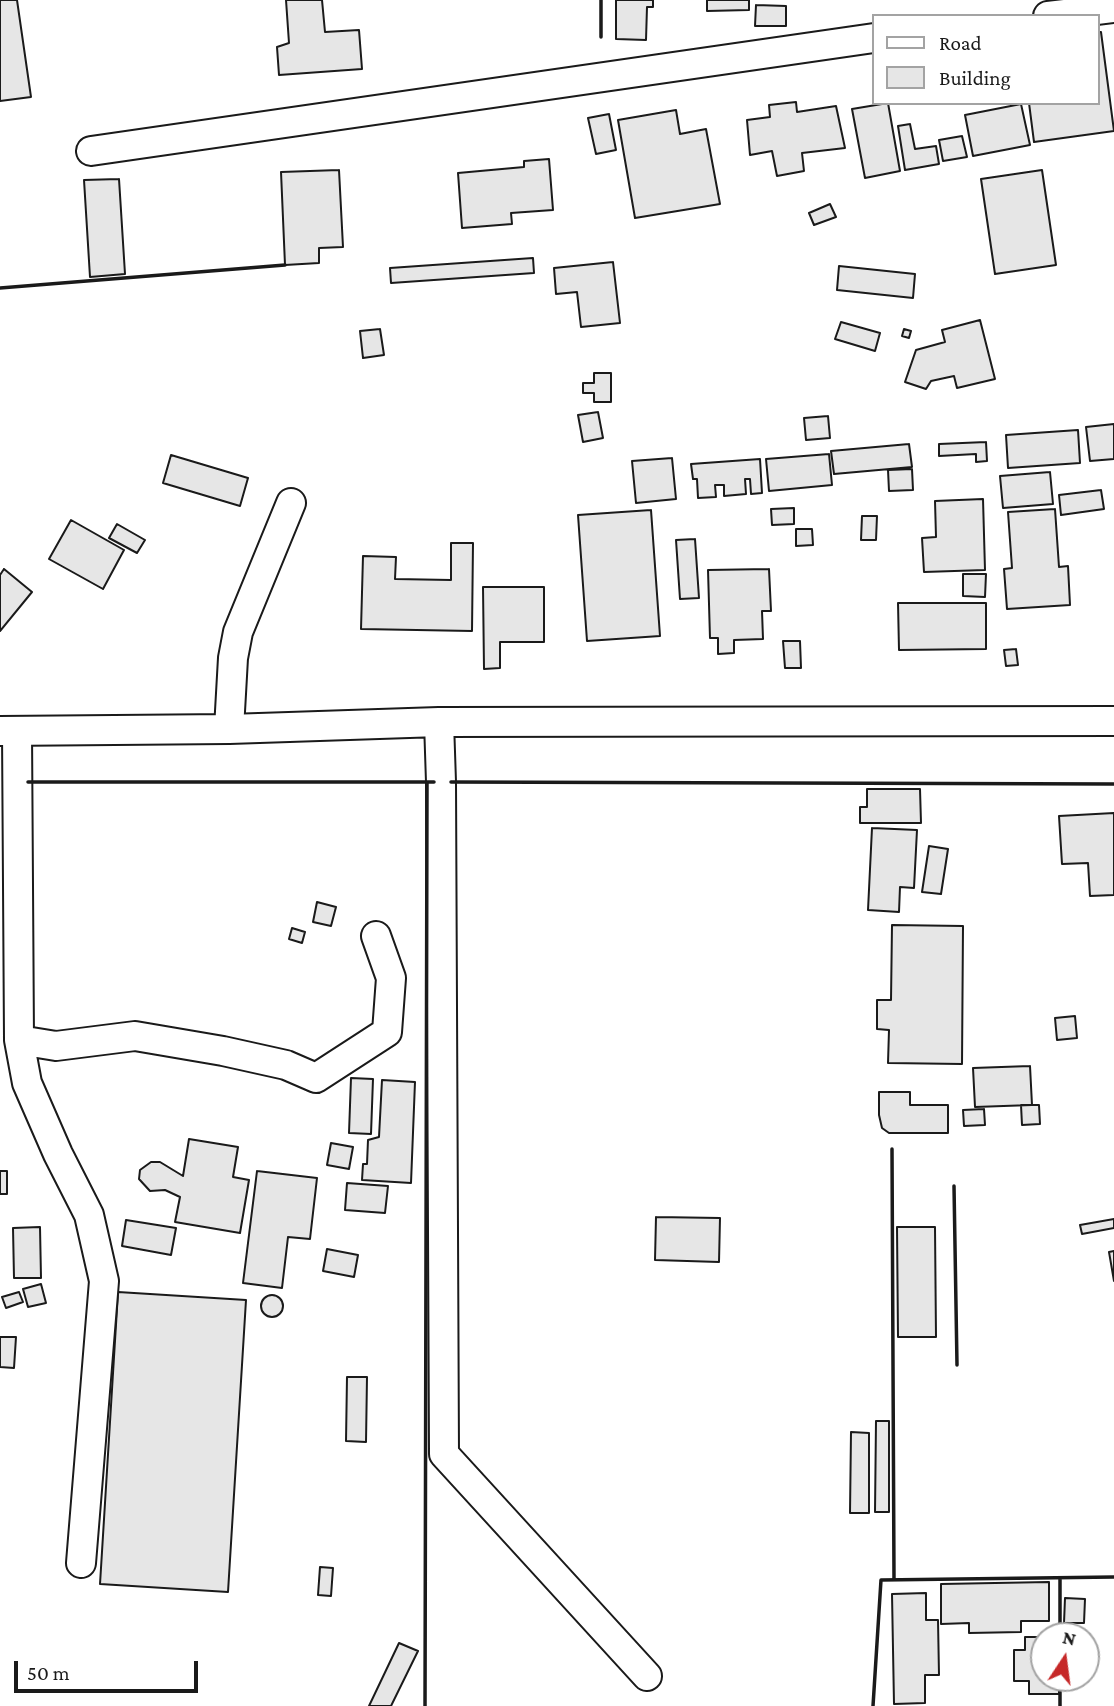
<!DOCTYPE html>
<style>
body{margin:0}
#map{position:relative;width:1114px;height:1706px;overflow:hidden;background:#fff;font-family:"Crimson Pro",serif}
canvas{display:block}
.legend{position:absolute;left:872px;top:14px;width:228px;height:91px;box-sizing:border-box;background:#fff;border:2px solid #a3a3a3;margin:0;padding:9px 12px;list-style:none;font-size:21px;color:#1a1a1a}
.legend li{display:flex;align-items:center;gap:14px;height:35px}
.legend b{width:35px;border:2px solid #a3a3a3}
.north{position:absolute;left:1030px;top:1622px;width:70px;height:70px;box-sizing:border-box;background:#fff;border:2px solid #a3a3a3;border-radius:50%;rotate:13deg;font-size:19px;font-weight:700;line-height:28px;text-align:center;color:#1a1a1a}
.north::after{content:'';display:block;margin:auto;width:24px;height:32px;background:#c62828;clip-path:polygon(50% 0,100% 100%,50% 72%,0 100%)}
.scale{position:absolute;left:14px;top:1661px;width:184px;height:32px;box-sizing:border-box;border:4px solid #1a1a1a;border-top:0;padding-left:9px;font-size:21px;line-height:24px;white-space:nowrap;color:#1a1a1a;-webkit-text-stroke:5px #fff;paint-order:stroke}
</style>
<div id="map">
<canvas width="1114" height="1706"></canvas>
<ul class="legend">
<li><b style="height:9px;background:#fff"></b>Road</li>
<li><b style="height:19px;background:#e6e6e6"></b>Building</li>
</ul>
<div class="north">N</div>
<div class="scale">50 m</div>
</div>
<script>
const context = document.querySelector('canvas').getContext('2d');
context.lineJoin = 'round';
function fillPath(path, color) {
  context.fillStyle = color;
  context.fill(path, 'evenodd');
}
function toPath(rows) {
  const path = new Path2D();
  for (const r of rows) {
    if (r.length === 3) {
      path.moveTo(r[0] + r[2], r[1]);
      path.arc(r[0], r[1], r[2], 0, 2 * Math.PI);
      continue;
    }
    path.moveTo(r[0], r[1]);
    for (let i = 2; i < r.length; i += 2) path.lineTo(r[i], r[i + 1]);
  }
  return path;
}
function stroke(path, color, width, dash) {
  context.strokeStyle = color;
  context.lineWidth = width;
  context.lineCap = dash ? 'butt' : 'round';
  context.setLineDash(dash || []);
  context.stroke(path);
}
const building = toPath([
 [0,0,17,0,31,97,0,101,0,0],
 [286,0,322,0,325,32,359,30,362,69,279,75,277,47,289,43,286,0],
 [616,0,653,0,653,7,647,7,646,40,616,39,616,0],
 [707,0,749,0,749,10,707,11,707,0],
 [756,5,786,6,786,26,755,26,756,5],
 [1098,32,1101,32,1114,131,1034,142,1029,103,1098,103,1098,32],
 [796,102,797,112,836,106,845,148,802,153,804,171,777,176,772,151,750,155,747,120,770,117,769,105,796,102],
 [888,103,900,171,865,178,852,109,888,103],
 [1021,104,1030,145,973,156,965,115,1021,104],
 [676,110,680,134,706,129,720,204,635,218,618,120,676,110],
 [609,114,616,150,596,154,588,118,609,114],
 [910,124,915,149,936,146,939,164,905,170,898,126,910,124],
 [962,136,967,157,943,161,939,140,962,136],
 [549,159,553,210,511,213,512,224,462,228,458,173,524,167,524,161,549,159],
 [339,170,343,247,319,248,319,263,285,265,281,172,339,170],
 [1042,170,1056,265,995,274,981,179,1042,170],
 [119,179,125,274,90,277,84,180,119,179],
 [830,204,836,217,814,225,809,213,830,204],
 [533,258,534,273,391,283,390,268,533,258],
 [613,262,620,323,581,327,577,292,556,294,554,268,613,262],
 [839,266,915,274,913,298,837,290,839,266],
 [980,320,995,379,957,388,954,376,931,381,926,389,905,382,916,350,945,342,942,330,980,320],
 [841,322,880,333,875,351,835,339,841,322],
 [380,329,384,355,363,358,360,331,380,329],
 [904,329,911,331,909,338,902,336,904,329],
 [594,373,611,373,611,402,594,402,594,393,583,393,583,383,594,383,594,373],
 [598,412,603,438,583,442,578,415,598,412],
 [828,416,830,438,806,440,804,418,828,416],
 [1114,424,1114,459,1090,461,1086,427,1114,424],
 [1078,430,1080,463,1008,468,1006,435,1078,430],
 [986,442,987,461,976,462,976,454,939,456,939,444,986,442],
 [909,444,912,467,834,474,831,451,909,444],
 [829,454,832,485,769,491,766,459,829,454],
 [171,455,248,478,240,506,163,483,171,455],
 [672,458,676,499,636,503,632,461,672,458],
 [760,459,762,493,751,494,750,479,745,479,746,494,724,496,724,485,715,485,716,497,698,498,697,479,693,479,691,464,760,459],
 [912,469,913,490,889,491,888,470,912,469],
 [1050,472,1053,504,1003,508,1000,476,1050,472],
 [1101,490,1104,509,1061,515,1059,495,1101,490],
 [983,499,985,570,924,572,922,538,936,537,935,501,983,499],
 [794,508,794,524,772,525,771,509,794,508],
 [1055,509,1059,567,1068,566,1070,605,1007,609,1004,569,1012,568,1008,512,1055,509],
 [651,510,660,636,587,641,578,515,651,510],
 [862,516,877,516,876,540,861,540,862,516],
 [71,520,124,550,103,589,49,559,71,520],
 [117,524,145,540,137,553,109,538,117,524],
 [796,529,812,529,813,545,796,546,796,529],
 [695,539,699,598,680,599,676,540,695,539],
 [451,543,473,543,472,631,361,629,363,556,396,557,395,579,451,580,451,543],
 [4,569,32,592,0,631,0,575,4,569],
 [769,569,771,611,762,611,763,639,734,640,734,653,718,654,718,638,710,638,708,570,769,569],
 [963,574,986,574,985,597,963,596,963,574],
 [483,587,544,587,544,642,500,642,500,668,484,669,483,587],
 [898,603,986,603,986,649,899,650,898,603],
 [783,641,800,641,801,668,785,668,783,641],
 [1016,649,1018,665,1006,666,1004,650,1016,649],
 [867,789,920,789,921,823,860,823,860,807,867,807,867,789],
 [1114,813,1114,895,1090,896,1088,863,1062,864,1059,816,1114,813],
 [872,828,917,830,914,888,900,887,899,912,868,910,872,828],
 [929,846,948,849,941,894,922,892,929,846],
 [317,902,336,907,331,926,313,922,317,902],
 [892,925,963,926,962,1064,888,1063,889,1030,877,1029,877,1000,891,1000,892,925],
 [292,928,305,932,302,943,289,939,292,928],
 [1075,1016,1077,1038,1057,1040,1055,1018,1075,1016],
 [1030,1066,1032,1105,975,1107,973,1068,1030,1066],
 [351,1078,373,1079,371,1134,349,1133,351,1078],
 [382,1080,415,1082,411,1183,362,1180,363,1164,367,1164,368,1140,379,1137,382,1080],
 [879,1092,910,1092,910,1105,948,1105,948,1133,889,1133,882,1128,879,1115,879,1092],
 [1021,1105,1039,1105,1040,1124,1022,1125,1021,1105],
 [984,1109,985,1125,964,1126,963,1110,984,1109],
 [189,1139,238,1147,233,1177,249,1180,240,1233,175,1222,180,1197,165,1190,150,1191,139,1179,140,1170,151,1162,160,1162,183,1176,189,1139],
 [331,1143,353,1147,349,1169,327,1165,331,1143],
 [0,1171,7,1171,7,1194,0,1194,0,1171],
 [257,1171,317,1178,310,1239,288,1237,282,1288,243,1283,257,1171],
 [347,1183,388,1186,385,1213,345,1210,347,1183],
 [656,1217,720,1218,719,1262,655,1260,656,1217],
 [1114,1219,1114,1228,1082,1234,1080,1225,1114,1219],
 [126,1220,176,1228,171,1255,122,1246,126,1220],
 [40,1227,41,1278,14,1278,13,1228,40,1227],
 [897,1227,935,1227,936,1337,898,1337,897,1227],
 [327,1249,358,1255,354,1277,323,1271,327,1249],
 [1114,1251,1114,1281,1109,1252,1114,1251],
 [41,1284,46,1303,28,1307,23,1289,41,1284],
 [19,1292,23,1302,6,1308,2,1297,19,1292],
 [118,1292,246,1300,228,1592,100,1584,118,1292],
 [272,1306,11],
 [0,1337,16,1337,14,1368,0,1367,0,1337],
 [347,1377,367,1377,366,1442,346,1441,347,1377],
 [876,1421,889,1421,889,1512,875,1512,876,1421],
 [851,1432,869,1433,869,1513,850,1513,851,1432],
 [320,1567,333,1568,331,1596,318,1595,320,1567],
 [1049,1582,1049,1621,1021,1621,1021,1632,969,1633,969,1623,941,1624,941,1584,1049,1582],
 [926,1593,926,1620,938,1620,939,1675,925,1675,925,1703,894,1704,892,1594,926,1593],
 [1065,1598,1085,1599,1084,1623,1064,1623,1065,1598],
 [1025,1637,1044,1637,1044,1678,1059,1678,1059,1694,1029,1694,1029,1681,1014,1681,1014,1650,1025,1650,1025,1637],
 [399,1643,418,1651,391,1706,369,1706,399,1643]
]);
const minor = toPath([
 [1048,16,1114,8],
 [91,151,874,38],
 [439,722,441,782,444,1454,647,1676],
 [229,729,233,658,238,632,291,503],
 [0,731,229,729,439,722,1114,721],
 [17,731,19,1040,56,1046,135,1036,223,1051,286,1065,316,1078,387,1032,391,978,376,936],
 [19,1040,27,1083,58,1154,89,1215,104,1281,81,1563]
]);
const wall = toPath([
 [601,0,601,37],
 [0,288,285,265],
 [28,782,434,782],
 [451,782,1114,784],
 [892,1149,894,1580],
 [954,1186,957,1365],
 [1060,1636,1060,1578],
 [425,1706,427,782],
 [873,1706,881,1580,1114,1577],
 [1060,1706,1060,1692]
]);
fillPath(building, '#e6e6e6');
stroke(building, '#1a1a1a', 2);
stroke(minor, '#1a1a1a', 32);
stroke(minor, '#fff', 28);
stroke(wall, '#1a1a1a', 3.5);
</script>
